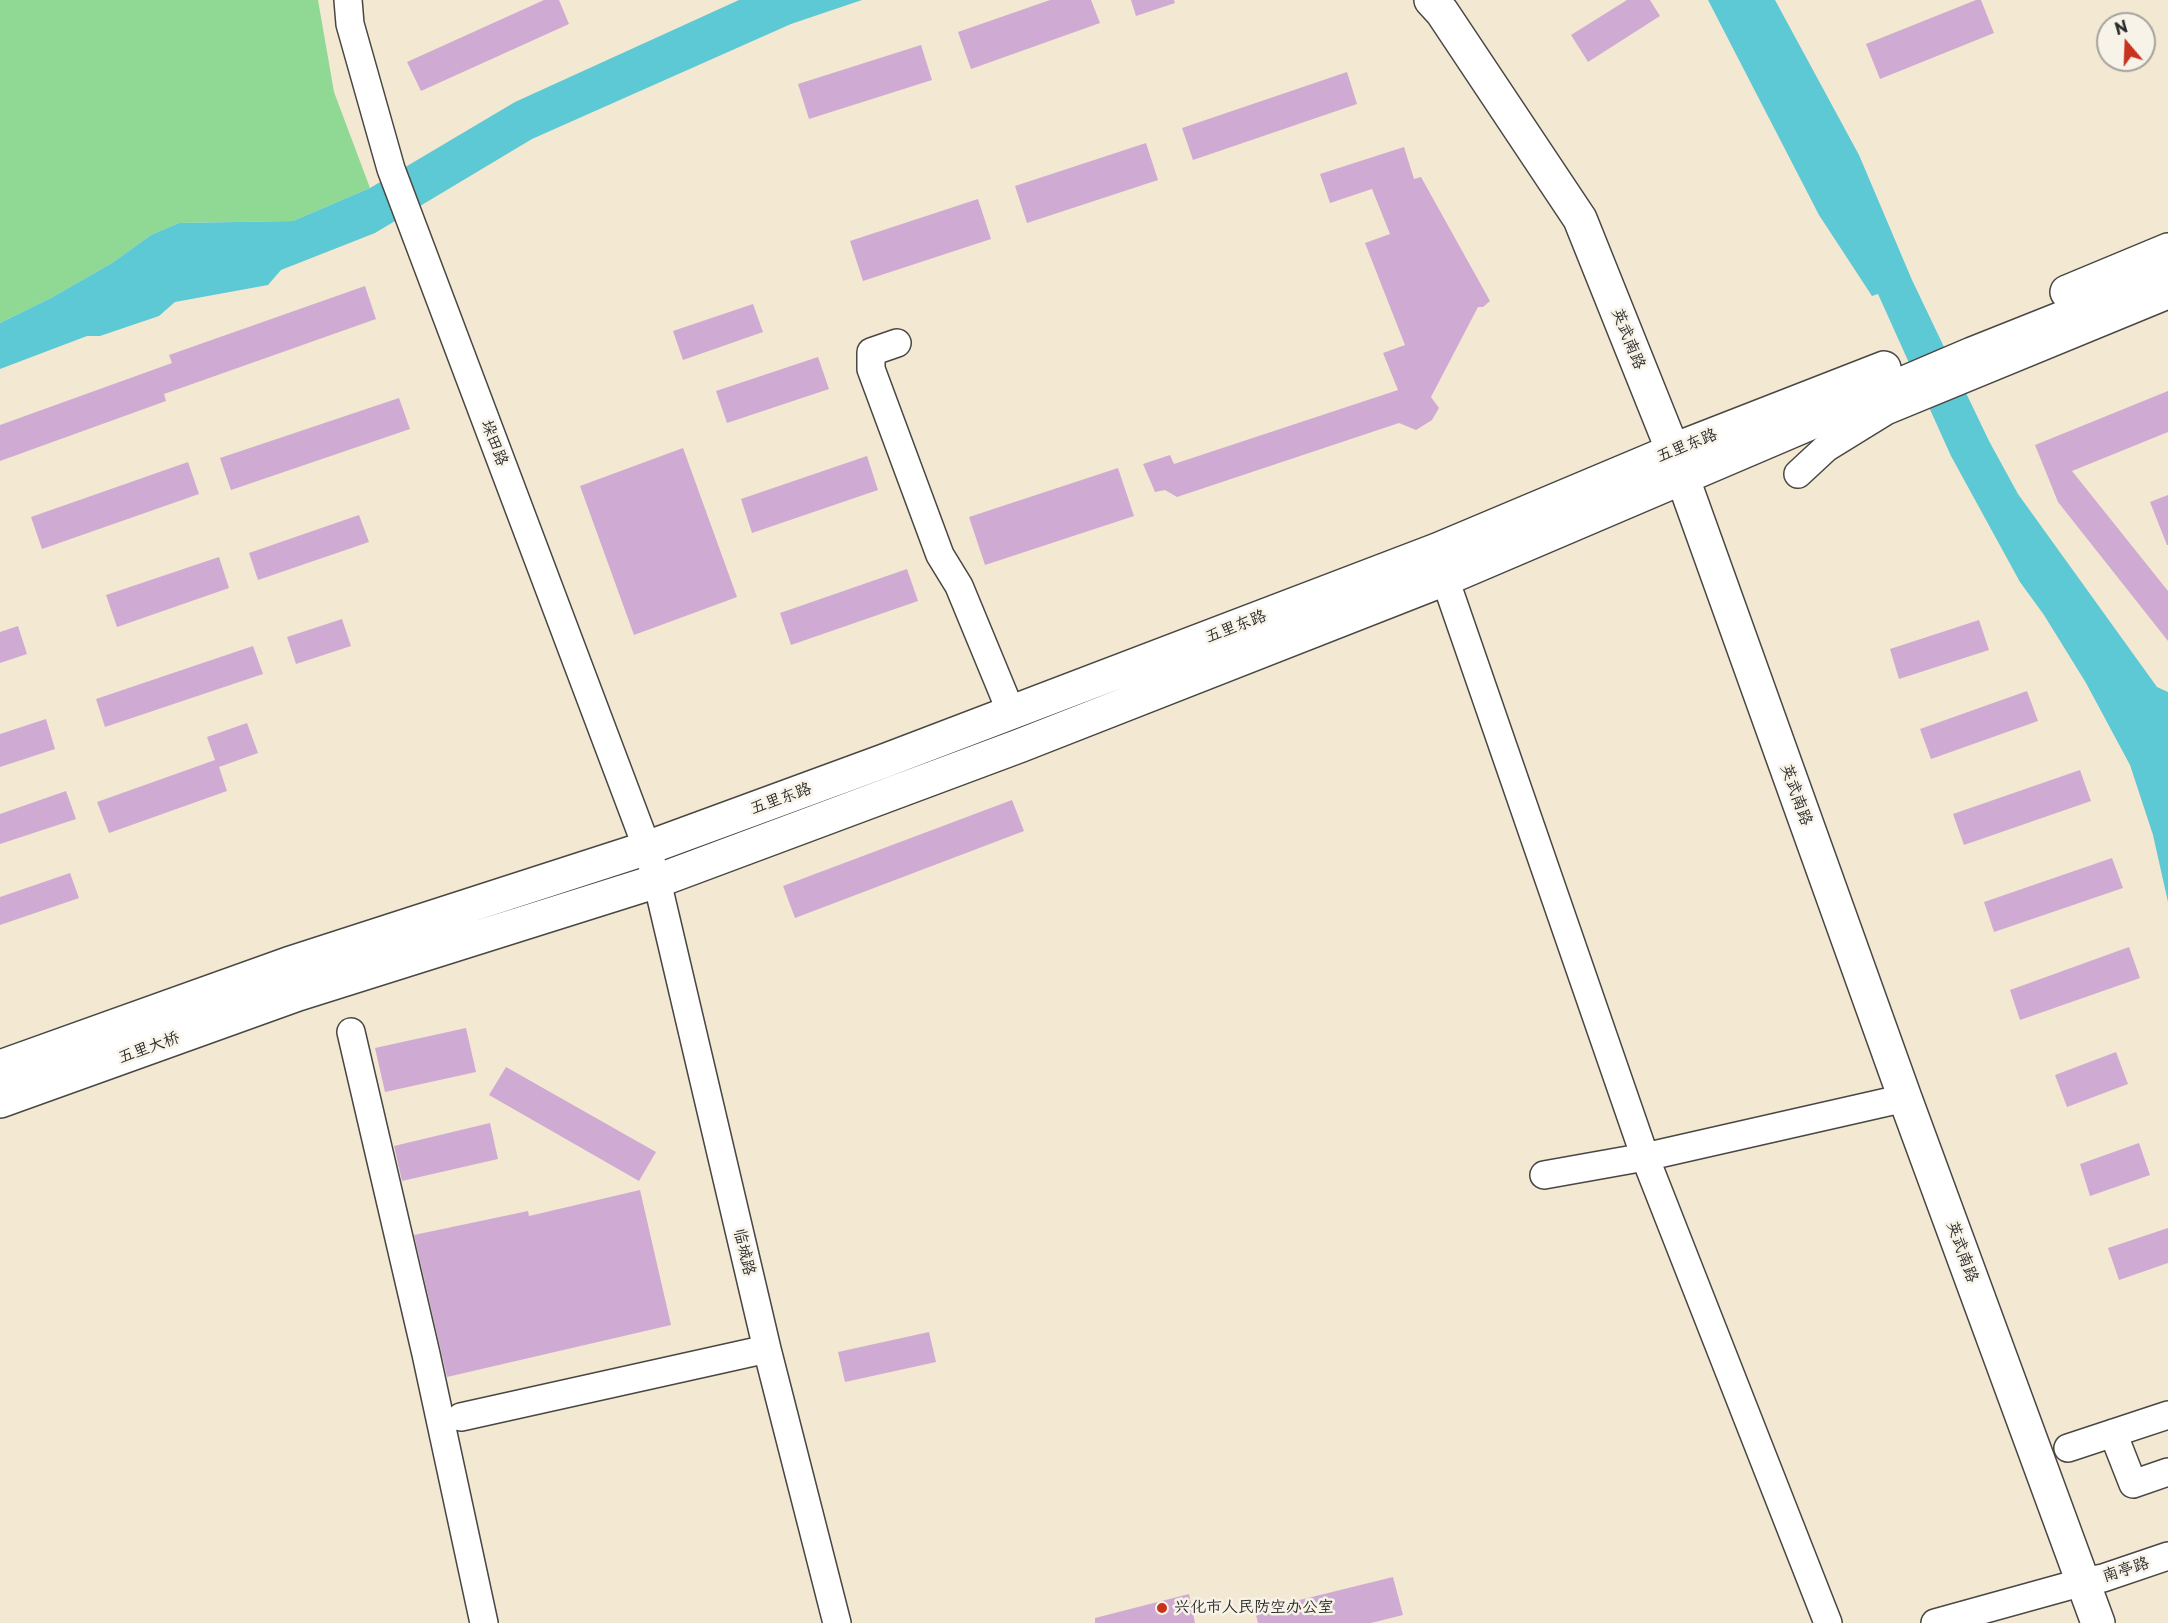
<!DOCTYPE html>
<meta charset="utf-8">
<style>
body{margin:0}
#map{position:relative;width:2168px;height:1623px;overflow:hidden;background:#f3e8d2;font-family:"Playpen Sans",sans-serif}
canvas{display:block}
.north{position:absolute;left:2096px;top:12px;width:60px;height:60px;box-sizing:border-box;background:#f7f3e8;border:2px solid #a5a39c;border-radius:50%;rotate:341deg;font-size:16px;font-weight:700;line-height:24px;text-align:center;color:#2b2b2b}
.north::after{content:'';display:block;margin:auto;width:21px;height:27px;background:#c8321e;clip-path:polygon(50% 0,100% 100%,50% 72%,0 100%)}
</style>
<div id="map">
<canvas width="2168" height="1623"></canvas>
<div class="north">N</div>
</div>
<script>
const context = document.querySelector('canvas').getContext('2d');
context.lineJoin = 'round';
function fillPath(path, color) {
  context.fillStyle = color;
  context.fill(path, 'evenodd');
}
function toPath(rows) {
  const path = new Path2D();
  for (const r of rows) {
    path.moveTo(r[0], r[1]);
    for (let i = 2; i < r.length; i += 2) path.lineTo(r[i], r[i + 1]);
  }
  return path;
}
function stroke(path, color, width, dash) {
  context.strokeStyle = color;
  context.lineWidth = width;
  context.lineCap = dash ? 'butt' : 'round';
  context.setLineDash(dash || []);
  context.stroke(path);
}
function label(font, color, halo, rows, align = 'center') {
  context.font = font + ' "Playpen Sans","LXGW WenKai TC",sans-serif';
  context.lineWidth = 5;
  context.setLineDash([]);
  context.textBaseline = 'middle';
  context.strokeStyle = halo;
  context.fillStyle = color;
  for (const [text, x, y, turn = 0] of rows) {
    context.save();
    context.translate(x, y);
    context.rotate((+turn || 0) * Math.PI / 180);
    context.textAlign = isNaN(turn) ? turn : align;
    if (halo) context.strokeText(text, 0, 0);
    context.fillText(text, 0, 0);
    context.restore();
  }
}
const green = toPath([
 [0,0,318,0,334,92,370,188,293,221,179,223,151,235,112,263,51,298,0,323]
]);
const water = toPath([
 [739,0,862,0,791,24,532,139,375,233,281,270,268,285,175,302,159,316,100,336,87,336,0,369,0,323,51,298,112,263,151,235,179,223,293,221,370,188,515,102],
 [1708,0,1775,0,1859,155,1912,280,1989,441,2018,494,2157,687,2168,692,2168,902,2153,835,2130,765,2086,683,2044,615,2020,582,1951,456,1878,294,1872,296,1819,215]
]);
const building = toPath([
 [544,0,559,0,569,24,421,91,407,62],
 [1050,0,1091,0,1100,23,971,69,958,32],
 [1131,0,1174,0,1175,3,1136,16],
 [1627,0,1650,0,1660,16,1588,62,1571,35],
 [1976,0,1981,0,1994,33,1880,79,1866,44],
 [921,45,932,80,809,119,798,84],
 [1347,72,1357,104,1193,160,1182,128],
 [1146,143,1158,180,1027,223,1015,186],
 [1404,147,1414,179,1421,177,1490,301,1483,307,1478,307,1431,397,1439,408,1432,420,1416,430,1399,423,1177,497,1165,490,1155,492,1143,464,1170,455,1174,464,1398,390,1383,353,1405,345,1365,243,1390,234,1372,189,1330,203,1320,174],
 [978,199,991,239,863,281,850,241],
 [365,286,376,319,164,394,166,401,0,461,0,425,172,363,169,355],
 [753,304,763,332,683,360,673,331],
 [818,357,829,389,727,423,716,391],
 [2168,391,2168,432,2072,471,2168,591,2168,641,2058,502,2035,445],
 [399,398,410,429,231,490,220,458],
 [683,448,737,597,634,635,580,486],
 [867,456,878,490,752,533,741,499],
 [188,462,199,494,42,549,31,517],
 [1118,468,1134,516,985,565,969,517],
 [2168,495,2168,545,2167,545,2150,502],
 [359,515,369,542,258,580,249,553],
 [219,557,229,588,117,627,106,595],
 [907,569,918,601,791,645,780,613],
 [342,619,351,646,296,664,287,637],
 [1979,620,1989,650,1899,679,1890,649],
 [18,626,27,654,0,663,0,632],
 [253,646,263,674,105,727,96,699],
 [2027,691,2038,721,1931,759,1920,729],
 [46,719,55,749,0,767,0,734],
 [247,723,258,753,219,767,227,791,109,833,97,802,215,760,207,737],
 [2080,770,2091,801,1964,845,1953,814],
 [66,791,76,819,0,844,0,814],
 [1012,800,1024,831,795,918,783,886],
 [2112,858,2123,888,1994,932,1984,902],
 [70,873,79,898,0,925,0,897],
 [2129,947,2140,978,2020,1020,2010,990],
 [466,1028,476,1072,385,1092,375,1048],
 [2116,1052,2128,1084,2067,1107,2055,1075],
 [506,1067,656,1152,639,1181,489,1095],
 [490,1123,498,1159,402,1181,394,1146],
 [2139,1143,2150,1175,2090,1196,2080,1164],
 [640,1190,671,1325,447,1377,414,1235,528,1211,529,1216],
 [2168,1228,2168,1263,2119,1280,2108,1248],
 [929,1332,936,1362,845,1382,838,1352],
 [1393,1577,1403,1615,1371,1623,1258,1623,1255,1611],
 [1189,1594,1195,1623,1095,1623,1095,1618]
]);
const minor = toPath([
 [348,0,350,24,391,169,647,848,657,881,767,1349,837,1623],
 [897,343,871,352,871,369,940,555,959,586,1011,712],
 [1798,474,1826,448,1886,411,2168,295],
 [1445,579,1645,1157,1828,1623],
 [351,1032,426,1354,484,1623],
 [1544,1175,1645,1157,1905,1098],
 [461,1417,767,1349],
 [2113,1433,2133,1484,2168,1472],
 [2068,1448,2168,1415],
 [1935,1623,2083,1582,2103,1578,2168,1556]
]);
const major = toPath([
 [1431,0,1442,12,1580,219,1673,451,1905,1098,2098,1623],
 [2067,292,2168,250],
 [0,1067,288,964,647,848,884,761,1437,550,1689,444,1884,368],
 [0,1101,298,994,657,881,1019,746,1445,579,1972,354,2168,276]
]);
const markers = [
 [1162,1608,6,"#c8321e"]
];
const streetNames = [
 ["英武南路",1628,339,68],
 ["垛田路",494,443,69],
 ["五里东路",1687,446,-22],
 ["五里东路",1236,627,-21],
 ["英武南路",1796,795,70],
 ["五里东路",781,799,-20],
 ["五里大桥",149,1048,-20],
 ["临城路",744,1252,77],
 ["英武南路",1962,1252,70],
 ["南亭路",2126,1570,-18]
];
const poiNames = [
 ["兴化市人民防空办公室",1174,1608]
];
fillPath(green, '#8fd995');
fillPath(water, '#5dc9d4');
fillPath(building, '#cfabd4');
stroke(minor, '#494744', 30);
stroke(major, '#494744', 36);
stroke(minor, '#fff', 27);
stroke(major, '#fff', 33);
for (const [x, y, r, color] of markers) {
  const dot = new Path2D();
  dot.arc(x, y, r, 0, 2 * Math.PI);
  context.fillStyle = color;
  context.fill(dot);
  stroke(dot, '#f7f3e8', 2);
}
label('16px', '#2b2b2b', '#f7f3e8', streetNames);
label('16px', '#2b2b2b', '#f7f3e8', poiNames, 'left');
</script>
